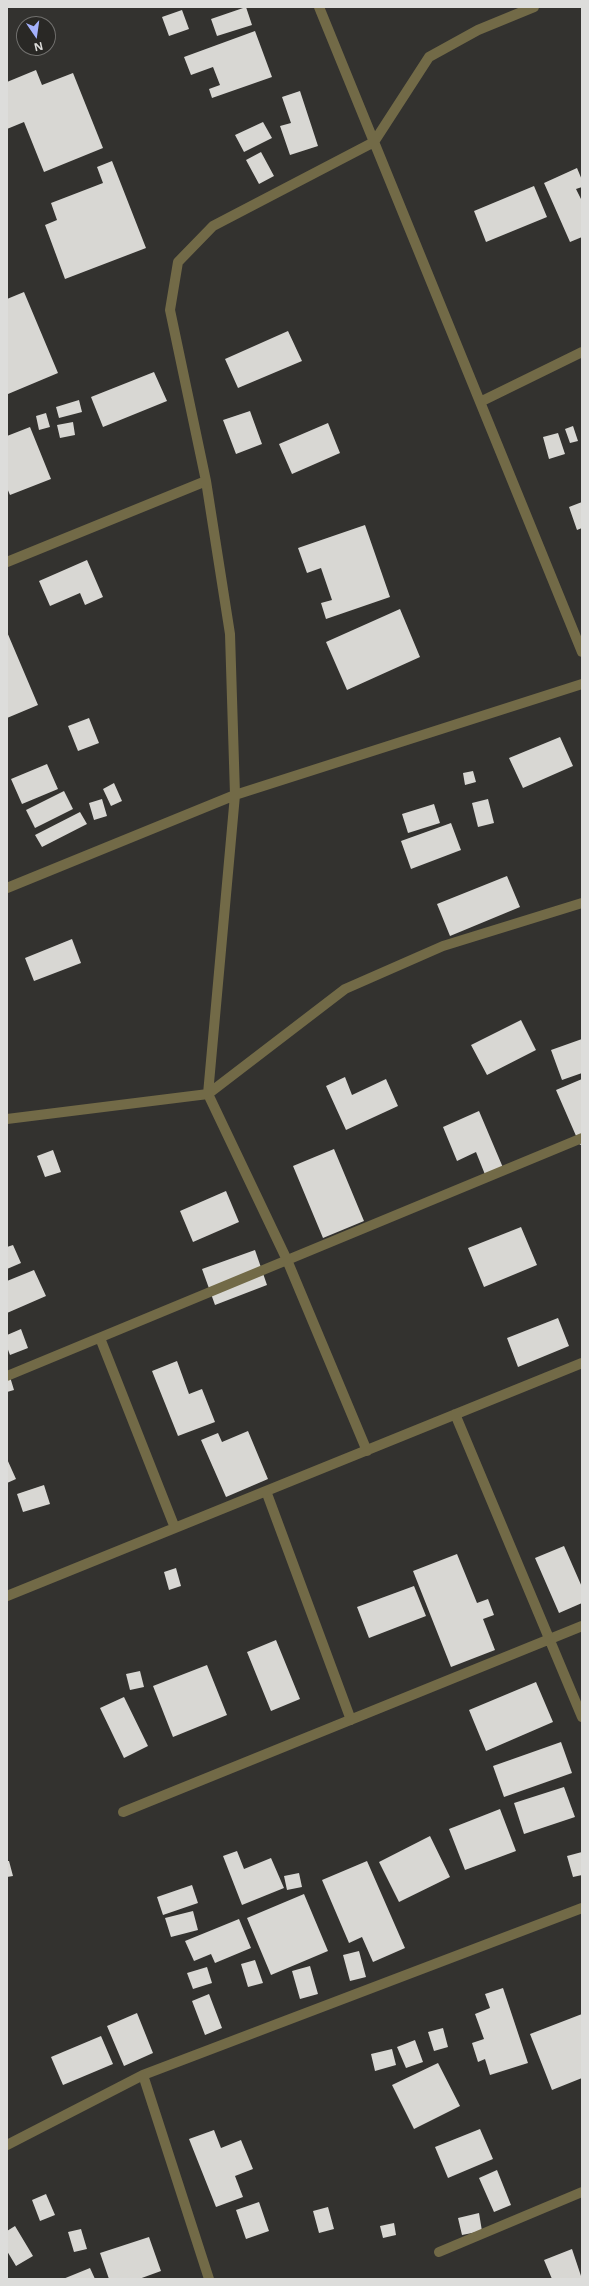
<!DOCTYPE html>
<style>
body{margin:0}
#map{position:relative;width:589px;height:2286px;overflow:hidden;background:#33322f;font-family:"Noto Sans",sans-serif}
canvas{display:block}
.frame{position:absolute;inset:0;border:8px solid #dddddb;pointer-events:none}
.north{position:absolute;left:16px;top:16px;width:40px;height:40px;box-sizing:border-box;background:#292825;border:1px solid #71706e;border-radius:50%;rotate:167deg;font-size:11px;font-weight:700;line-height:16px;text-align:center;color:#dddddb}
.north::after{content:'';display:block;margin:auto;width:14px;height:18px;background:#a4b1fc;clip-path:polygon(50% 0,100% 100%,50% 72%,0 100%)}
</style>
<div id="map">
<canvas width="589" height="2286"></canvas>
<div class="frame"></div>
<div class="north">N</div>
</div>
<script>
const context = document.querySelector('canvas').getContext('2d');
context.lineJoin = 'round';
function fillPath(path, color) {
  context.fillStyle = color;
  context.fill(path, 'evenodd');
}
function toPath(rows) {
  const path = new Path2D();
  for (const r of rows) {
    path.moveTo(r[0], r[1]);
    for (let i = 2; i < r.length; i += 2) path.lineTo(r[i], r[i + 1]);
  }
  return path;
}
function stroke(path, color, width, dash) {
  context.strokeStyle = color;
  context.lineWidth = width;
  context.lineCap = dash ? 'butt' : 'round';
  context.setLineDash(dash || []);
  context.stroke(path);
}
const building = toPath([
 [246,7,252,25,217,36,211,19],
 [182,10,189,29,169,36,162,17],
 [255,31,272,77,212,98,209,89,220,85,213,67,191,75,184,57],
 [36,70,42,85,73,73,103,148,44,172,24,122,7,129,7,82],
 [300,91,318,146,290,155,280,126,291,123,282,97],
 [263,122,272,138,244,152,235,135],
 [261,152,274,176,259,184,246,160],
 [112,161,146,248,65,279,45,225,57,220,51,203,103,183,97,167],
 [577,168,582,180,582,187,576,189,582,201,582,237,570,242,544,183],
 [534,186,547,217,486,242,474,211],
 [24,292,58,373,8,394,7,299],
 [288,331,302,361,238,388,225,359],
 [154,372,167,401,103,427,91,397],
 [79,400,82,412,59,418,56,407],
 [250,411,262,444,236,454,223,420],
 [46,413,50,427,39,430,36,416],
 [73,422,75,435,60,438,57,425],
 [328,423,340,453,292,474,279,444],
 [573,426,578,441,570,443,565,429],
 [30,427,51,479,10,495,7,488,7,436],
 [558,433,565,454,549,459,543,437],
 [582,502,582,528,577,530,569,507],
 [365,525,390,597,326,619,321,603,332,600,321,568,307,573,298,548],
 [87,560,103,597,85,605,80,593,50,606,39,581],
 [400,609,420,657,347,690,326,642],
 [7,632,38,705,7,718],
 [89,718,99,743,78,751,68,726],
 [560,737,573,766,523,788,509,758],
 [47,764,58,789,22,804,11,779],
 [473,771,476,782,465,785,463,773],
 [114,783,122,801,111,806,103,789],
 [64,791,73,809,35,828,26,810],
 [102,799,107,816,94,820,89,803],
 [488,799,494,823,478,827,472,803],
 [434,804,440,823,408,833,402,814],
 [80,812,87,824,42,847,35,835],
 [451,823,461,850,411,869,401,841],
 [507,876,520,907,450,936,437,904],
 [72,939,81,963,34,981,25,958],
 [521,1020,536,1050,487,1075,471,1045],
 [582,1039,582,1073,562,1080,551,1050],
 [345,1077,352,1095,386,1079,398,1106,346,1130,326,1086],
 [582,1079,582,1144,580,1145,556,1090],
 [479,1111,504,1170,486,1177,476,1152,457,1161,443,1127],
 [334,1149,364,1221,323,1238,293,1166],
 [53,1150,61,1172,45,1177,37,1156],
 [226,1191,239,1222,193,1242,180,1211],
 [521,1227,537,1265,484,1287,468,1248],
 [13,1245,21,1263,7,1269,7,1247],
 [255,1250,267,1285,215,1305,202,1269],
 [34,1270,46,1296,7,1313,7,1281],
 [558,1318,569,1346,518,1367,507,1338],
 [21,1329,28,1348,10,1355,7,1347,7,1335],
 [177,1361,189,1394,202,1389,215,1422,178,1436,152,1371],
 [7,1367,14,1390,7,1392],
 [248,1431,268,1479,226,1497,201,1440,218,1433,222,1442],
 [7,1459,16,1479,7,1483],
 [44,1485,50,1504,23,1512,17,1494],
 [564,1546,582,1587,582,1603,559,1613,535,1558],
 [457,1554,477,1603,488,1599,494,1615,483,1619,495,1650,451,1667,413,1571],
 [176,1568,181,1586,169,1590,164,1572],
 [414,1586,426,1616,369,1638,357,1607],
 [276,1640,300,1699,271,1711,247,1652],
 [207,1665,227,1715,173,1737,153,1686],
 [140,1671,144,1687,130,1690,126,1674],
 [536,1682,553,1722,486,1751,469,1710],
 [124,1697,148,1746,124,1758,100,1708],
 [561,1742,572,1773,504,1797,493,1766],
 [564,1787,575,1817,524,1834,514,1803],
 [500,1809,516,1851,465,1870,449,1829],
 [430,1836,450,1877,399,1902,379,1862],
 [237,1851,244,1869,271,1858,284,1888,242,1905,223,1856],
 [582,1852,582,1875,573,1877,567,1856],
 [7,1861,9,1861,13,1876,7,1877],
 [367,1861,405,1948,373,1962,362,1937,349,1943,322,1880],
 [299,1873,302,1887,287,1890,284,1876],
 [192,1885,198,1903,163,1915,157,1897],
 [304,1894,328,1951,271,1975,247,1918],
 [193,1911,198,1930,171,1937,165,1918],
 [239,1919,251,1948,215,1963,211,1954,194,1961,185,1941],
 [359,1951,366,1977,350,1981,343,1955],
 [255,1960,263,1983,248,1987,241,1964],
 [310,1966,318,1994,300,1999,292,1971],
 [207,1967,212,1983,193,1989,187,1973],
 [503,1988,528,2063,490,2075,485,2059,478,2062,472,2043,484,2039,475,2014,490,2008,485,1994],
 [209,1994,222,2028,205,2035,192,2001],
 [137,2013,153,2053,124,2066,107,2026],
 [582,2014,582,2078,552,2090,530,2034],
 [443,2028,448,2047,434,2051,428,2032],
 [101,2036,113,2064,63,2085,51,2057],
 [415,2040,423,2062,406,2068,397,2047],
 [392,2049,396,2065,375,2071,371,2054],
 [438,2063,460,2106,414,2129,392,2085],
 [480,2129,493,2159,448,2178,435,2147],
 [214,2130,221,2148,241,2140,253,2169,235,2176,243,2197,216,2207,189,2139],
 [497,2170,511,2205,494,2212,479,2178],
 [46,2194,55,2215,40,2221,32,2200],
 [259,2202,269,2231,246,2239,236,2210],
 [328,2207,334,2229,319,2233,313,2211],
 [479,2213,482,2231,462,2235,458,2218],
 [394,2223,396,2235,383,2238,380,2226],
 [15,2226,33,2256,16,2266,7,2251,7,2231],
 [81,2229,87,2249,74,2252,68,2232],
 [149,2237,161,2271,139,2279,109,2279,100,2253],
 [572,2249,582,2279,552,2279,544,2260],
 [90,2268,95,2279,63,2279]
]);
const minor = toPath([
 [319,7,582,652],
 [480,402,582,352],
 [7,562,206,481],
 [7,888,235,795,582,684],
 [7,1119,208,1094,345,989,443,946,582,903],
 [100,1338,175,1528],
 [7,1376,582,1138],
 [455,1414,582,1717],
 [367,1451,287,1260,208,1094,235,795,230,634,206,481,170,310,178,262,213,226,374,142,429,57,478,30,534,7],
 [266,1491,351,1720],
 [7,1596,582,1363],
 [123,1812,582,1626],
 [143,2075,209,2279],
 [7,2145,143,2075,582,1908],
 [439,2252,582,2192]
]);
fillPath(building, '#d8d7d3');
stroke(minor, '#726a47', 10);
</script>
